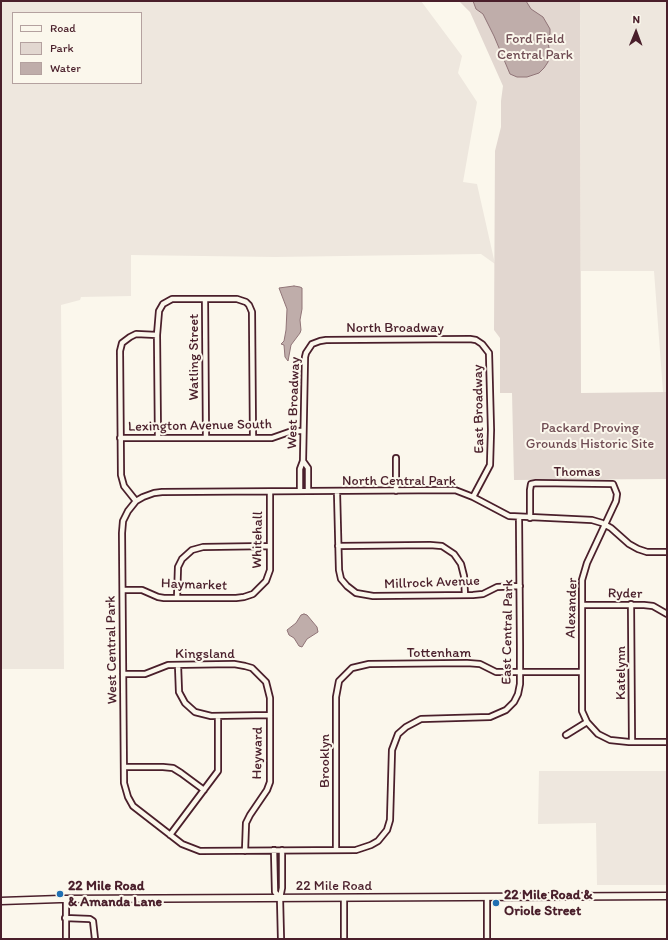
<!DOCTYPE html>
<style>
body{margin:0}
#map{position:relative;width:668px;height:940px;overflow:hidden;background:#fbf7ec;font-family:Itim,sans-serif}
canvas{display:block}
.frame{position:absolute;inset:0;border:2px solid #4a1f2b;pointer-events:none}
.legend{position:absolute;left:12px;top:12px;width:130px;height:72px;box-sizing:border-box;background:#fbf7ec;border:1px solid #b4a19f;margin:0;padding:5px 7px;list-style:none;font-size:12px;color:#4a1f2b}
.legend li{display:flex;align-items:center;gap:8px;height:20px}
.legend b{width:20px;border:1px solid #b4a19f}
.north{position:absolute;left:616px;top:12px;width:40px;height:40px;-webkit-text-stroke:3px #fbf7ec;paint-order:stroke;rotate:1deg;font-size:11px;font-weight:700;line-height:16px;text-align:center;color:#4a1f2b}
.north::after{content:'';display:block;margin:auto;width:14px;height:18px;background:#4a1f2b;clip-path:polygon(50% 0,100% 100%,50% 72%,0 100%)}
</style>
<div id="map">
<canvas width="668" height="940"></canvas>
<div class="frame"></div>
<ul class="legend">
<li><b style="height:5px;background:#fbf7ec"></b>Road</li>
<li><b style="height:11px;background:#e2d7d0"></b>Park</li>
<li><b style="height:11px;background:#bfadaa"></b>Water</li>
</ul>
<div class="north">N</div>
</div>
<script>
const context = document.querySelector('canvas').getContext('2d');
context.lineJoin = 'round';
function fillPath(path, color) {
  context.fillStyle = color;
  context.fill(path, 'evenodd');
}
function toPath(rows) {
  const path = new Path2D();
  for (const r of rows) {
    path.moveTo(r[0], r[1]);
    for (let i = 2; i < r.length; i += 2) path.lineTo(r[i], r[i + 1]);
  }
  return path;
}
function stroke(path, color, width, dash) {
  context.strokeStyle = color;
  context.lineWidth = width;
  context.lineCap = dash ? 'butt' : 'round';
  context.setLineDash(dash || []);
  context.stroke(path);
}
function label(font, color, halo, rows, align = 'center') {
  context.font = font + ' Itim,sans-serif';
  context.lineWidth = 4;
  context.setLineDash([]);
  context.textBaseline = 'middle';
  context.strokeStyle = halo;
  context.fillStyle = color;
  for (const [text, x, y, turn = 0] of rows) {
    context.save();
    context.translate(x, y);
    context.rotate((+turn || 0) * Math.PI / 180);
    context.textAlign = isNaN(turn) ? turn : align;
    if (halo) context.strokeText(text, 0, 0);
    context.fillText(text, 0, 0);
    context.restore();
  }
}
const built = toPath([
 [1,1,421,1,462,56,458,73,477,102,463,182,477,184,495,264,481,254,275,257,131,255,131,296,81,297,80,300,61,305,64,669,1,669],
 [13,13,141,13,141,83,13,83],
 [580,1,667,1,667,392,663,392,654,271,581,271],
 [539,771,667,771,667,885,597,885,596,823,538,824]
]);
const green = toPath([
 [459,1,580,1,581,393,667,392,667,479,514,480,512,393,500,393,500,338,494,330,495,151,501,127,501,101,503,86,470,12]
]);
const water = toPath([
 [473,1,526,1,531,9,543,17,550,29,550,34,546,40,548,42,549,48,549,55,548,62,544,68,539,73,527,77,517,77,510,74,494,36,483,14,476,9,473,1],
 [294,286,300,287,302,288,302,309,300,320,301,330,300,333,291,345,288,361,285,357,284,345,281,344,284,341,286,330,287,309,279,288,294,286],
 [304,614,307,615,317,627,318,632,307,639,302,647,299,646,294,638,289,635,287,630,296,623,301,615,304,614]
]);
const street = toPath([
 [205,299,206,438],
 [120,438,272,438,292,431,303,431],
 [158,438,157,335,159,311,163,304,172,299,237,299,246,302,249,305,252,312,253,438],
 [396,458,396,491],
 [303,461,308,468,308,491],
 [300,491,300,469,303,461,305,357,306,353,312,344,320,341,326,340,470,339,476,340,482,344,489,353,491,430,490,465,473,497],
 [337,492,339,570,341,579,347,586,356,593,373,596,473,595,483,594,497,587,520,586],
 [136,501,124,486,121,475,120,351,122,343,130,337,136,334,157,335],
 [519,518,520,646,520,684,518,694,514,702,506,710,490,717,421,719,406,727,398,734,392,750,390,820,387,830,378,841,371,845,356,850,200,851,182,844,133,806,128,797,124,783,122,533,123,521,128,511,136,501,143,497,154,493,162,492,455,490,473,497,509,516,592,520,602,523,611,528,629,544,638,549,647,552,667,552],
 [530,518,530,490,531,484,536,483,613,484,617,494,616,501,587,563,582,580,582,711,587,722,598,734,610,740,629,742,667,742],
 [338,546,430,545,442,546,454,554,461,564,464,576,465,595],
 [123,590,142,590,158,597,164,598,236,598,244,597,253,594,266,581,270,570,270,492],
 [177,598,178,567,182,559,192,550,203,547,269,546],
 [631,604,632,742],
 [582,605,644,605,653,606,667,614],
 [178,665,179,692,185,703,195,712,211,716,270,715],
 [123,674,145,674,168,665,234,664,245,666,252,668,266,682,270,698,270,782,267,790,250,815,246,823,245,851],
 [566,735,587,722],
 [124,767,163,767,173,768,181,773,204,790],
 [170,835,218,771,218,716],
 [274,850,275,892,280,898],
 [336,850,336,697,339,681,352,668,369,664,467,663,480,664,496,672,582,672],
 [344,898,344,939],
 [65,918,90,919,93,921,95,939],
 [66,939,66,899],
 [281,939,280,898,282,888,282,850],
 [487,939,487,897]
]);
const secondary = toPath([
 [1,901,60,899,667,896]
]);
const markers = [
 [60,894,4,"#1f6fb2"],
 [496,903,4,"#1f6fb2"]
];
const parkNames = [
 ["Ford Field",535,39],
 ["Central Park",535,55],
 ["Packard Proving",590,428],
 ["Grounds Historic Site",590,444]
];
const streetNames = [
 ["North Broadway",395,328],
 ["Watling Street",194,357,-90],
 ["West Broadway",294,403,-88],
 ["East Broadway",479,409,-91],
 ["Lexington Avenue South",200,426,-1],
 ["Thomas",577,472],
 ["North Central Park",399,481],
 ["Whitehall",258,540,-89],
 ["Millrock Avenue",432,583,-2],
 ["Haymarket",194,585,2],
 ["Ryder",625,594,1],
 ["Alexander",572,608,-88],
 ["East Central Park",508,632,-89],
 ["West Central Park",112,650,-91],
 ["Tottenham",439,653],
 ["Kingsland",205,654],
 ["Katelynn",621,673,-90],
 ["Heyward",258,753,-89],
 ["Brooklyn",325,761,-90],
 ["22 Mile Road",334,886]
];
const poiNames = [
 ["22 Mile Road",68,886],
 ["& Amanda Lane",68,902],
 ["22 Mile Road &",504,895],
 ["Oriole Street",504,911]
];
fillPath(built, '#eee7de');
fillPath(green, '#e2d7d0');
fillPath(water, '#bfadaa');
stroke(water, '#907477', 1);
stroke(street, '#4a1f2b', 8);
stroke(secondary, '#4a1f2b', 9);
stroke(street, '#fbf7ec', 4.5);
stroke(secondary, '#fbf7ec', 6);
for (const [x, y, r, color] of markers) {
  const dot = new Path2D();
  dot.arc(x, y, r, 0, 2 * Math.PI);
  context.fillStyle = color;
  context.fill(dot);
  stroke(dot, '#fbf7ec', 1.5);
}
label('14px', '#704d54', '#fbf7ec', parkNames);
label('14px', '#4a1f2b', '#fbf7ec', streetNames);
label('bold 14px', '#4a1f2b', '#fbf7ec', poiNames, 'left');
</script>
